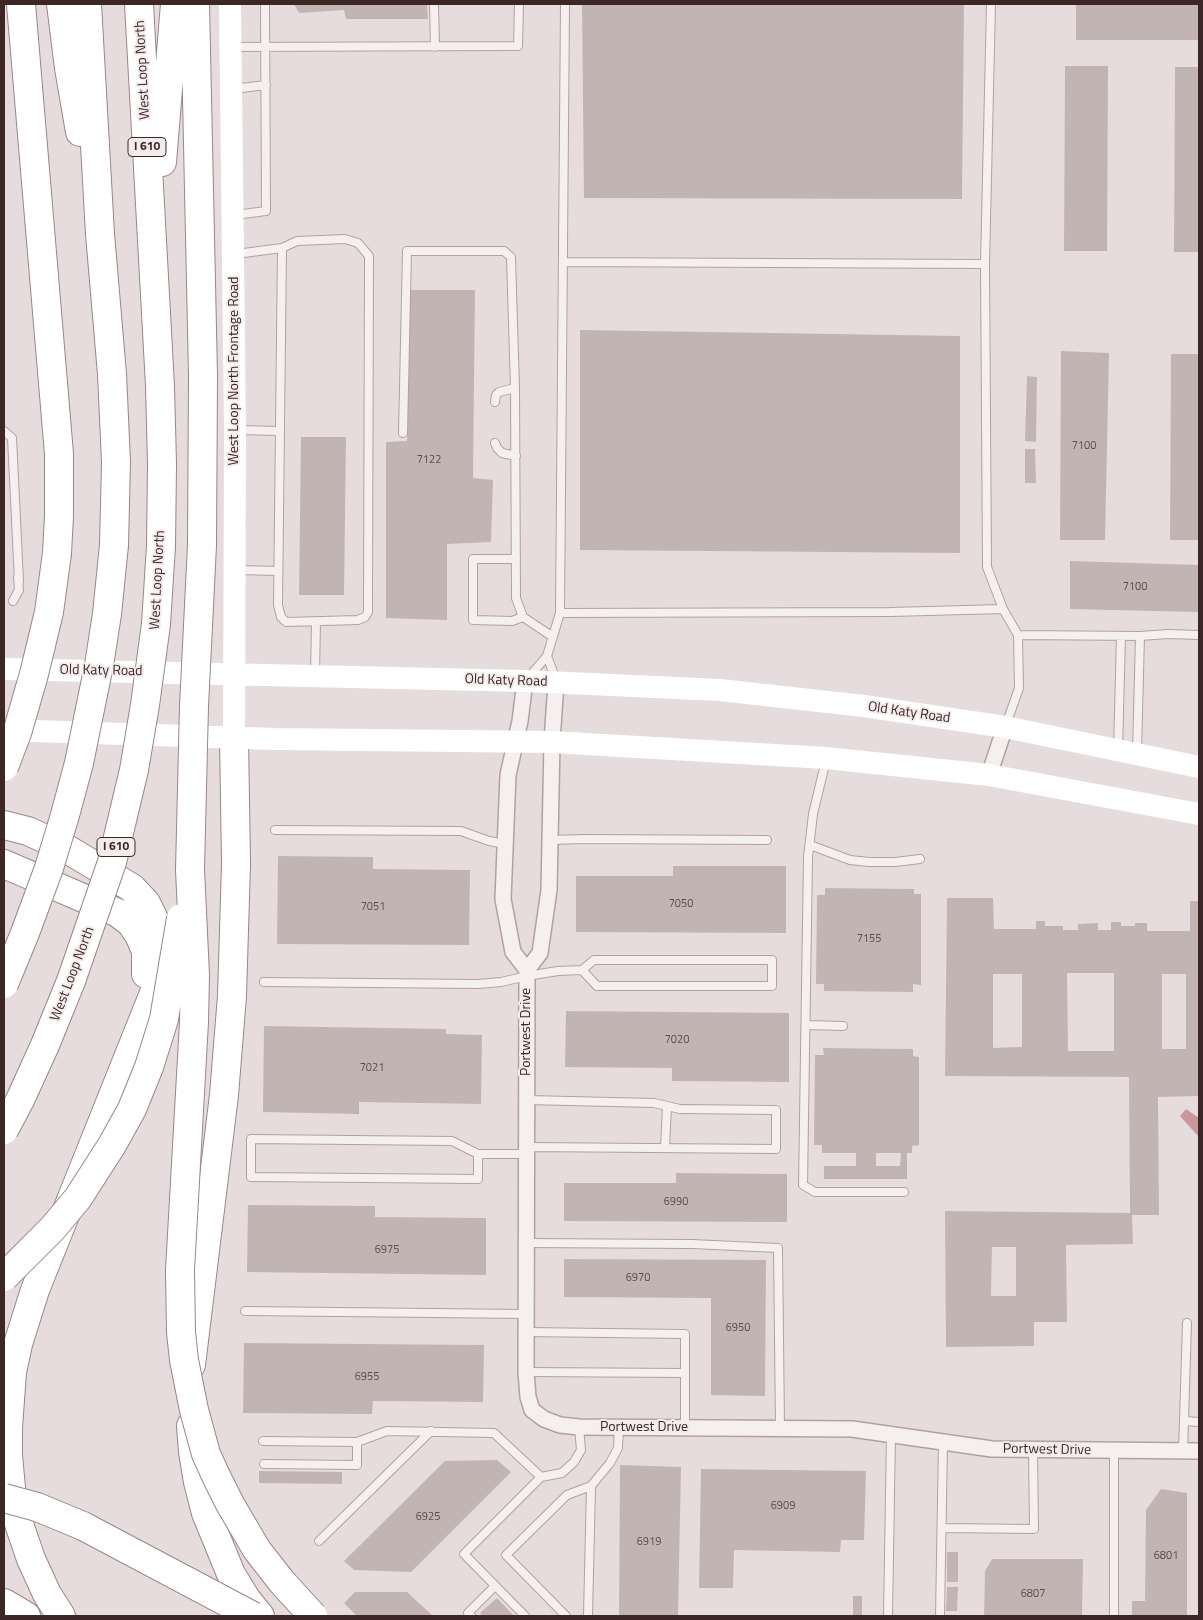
<!DOCTYPE html>
<style>
body{margin:0}
#map{position:relative;width:1203px;height:1620px;overflow:hidden;background:#e7dcdd;font-family:"Titillium Web",sans-serif}
canvas{display:block}
.frame{position:absolute;inset:0;border:5px solid #3d2626;pointer-events:none}
</style>
<div id="map">
<canvas width="1203" height="1620"></canvas>
<div class="frame"></div>
</div>
<script>
const context = document.querySelector('canvas').getContext('2d');
context.lineJoin = 'round';
function fillPath(path, color) {
  context.fillStyle = color;
  context.fill(path, 'evenodd');
}
function toPath(rows) {
  const path = new Path2D();
  for (const r of rows) {
    path.moveTo(r[0], r[1]);
    for (let i = 2; i < r.length; i += 2) path.lineTo(r[i], r[i + 1]);
  }
  return path;
}
function stroke(path, color, width, dash) {
  context.strokeStyle = color;
  context.lineWidth = width;
  context.lineCap = dash ? 'butt' : 'round';
  context.setLineDash(dash || []);
  context.stroke(path);
}
function label(font, color, halo, rows, align = 'center') {
  context.font = font + ' "Titillium Web",sans-serif';
  context.lineWidth = 4;
  context.setLineDash([]);
  context.textBaseline = 'middle';
  context.strokeStyle = halo;
  context.fillStyle = color;
  for (const [text, x, y, turn = 0] of rows) {
    context.save();
    context.translate(x, y);
    context.rotate((+turn || 0) * Math.PI / 180);
    context.textAlign = isNaN(turn) ? turn : align;
    if (halo) context.strokeText(text, 0, 0);
    context.fillText(text, 0, 0);
    context.restore();
  }
}
const water = toPath([
 [1186,1109,1199,1118,1199,1137,1180,1116]
]);
const building = toPath([
 [294,4,427,4,428,19,346,19,344,10,299,13],
 [582,4,964,4,962,199,584,198],
 [1076,4,1199,4,1199,40,1076,40],
 [1065,66,1108,66,1107,251,1064,251],
 [1175,67,1199,67,1199,252,1174,252],
 [409,290,475,290,473,478,493,480,491,542,447,544,447,620,386,618,386,442,407,441],
 [580,330,960,336,960,553,580,550],
 [1061,351,1109,353,1105,540,1060,540],
 [1171,354,1199,354,1199,540,1170,540],
 [1027,376,1037,377,1036,442,1025,441],
 [301,437,346,437,344,595,299,595],
 [1025,449,1035,449,1036,483,1025,483],
 [1070,561,1199,565,1199,612,1070,609],
 [278,856,373,857,373,869,470,870,469,945,277,944],
 [673,866,786,866,786,933,576,932,576,876,673,876],
 [825,888,914,889,914,894,921,894,921,985,913,984,913,992,824,991,824,984,816,984,817,895,825,895],
 [947,898,993,898,994,929,1036,929,1036,921,1045,921,1045,926,1063,926,1063,930,1078,930,1078,924,1098,923,1098,930,1111,930,1111,922,1121,922,1121,926,1135,926,1135,923,1147,923,1147,931,1190,931,1190,901,1199,901,1199,1096,1158,1097,1159,1215,1132,1215,1133,1244,1066,1245,1067,1322,1034,1322,1034,1346,946,1347,945,1211,1130,1213,1129,1077,945,1076],
 [1067,973,1114,973,1114,1051,1068,1051],
 [993,974,1022,974,1022,1047,993,1048],
 [1162,974,1186,974,1186,1049,1162,1049],
 [992,1247,1016,1247,1016,1296,991,1296],
 [566,1011,789,1013,789,1082,672,1081,672,1068,565,1067],
 [264,1026,446,1029,446,1034,482,1035,481,1104,359,1102,359,1114,263,1112],
 [823,1048,913,1049,913,1056,919,1057,919,1145,912,1146,912,1153,907,1153,907,1179,824,1179,824,1166,856,1166,856,1153,822,1153,822,1145,814,1145,815,1055,824,1055],
 [876,1153,901,1153,900,1166,876,1166],
 [676,1173,787,1174,787,1222,564,1221,564,1183,676,1183],
 [248,1205,375,1206,375,1217,486,1218,486,1275,247,1272],
 [564,1259,766,1260,765,1396,711,1395,711,1298,564,1297],
 [244,1343,484,1345,483,1402,373,1401,372,1414,243,1413],
 [497,1460,511,1472,411,1572,354,1570,344,1561,445,1461],
 [620,1465,681,1467,678,1616,619,1616],
 [701,1469,866,1471,864,1540,841,1540,840,1552,734,1550,733,1588,699,1588],
 [259,1471,342,1472,342,1484,259,1483],
 [1161,1489,1187,1493,1187,1616,1132,1616,1132,1601,1145,1601,1146,1510],
 [947,1552,958,1552,958,1582,947,1582],
 [992,1559,1083,1559,1082,1616,984,1616,985,1571],
 [947,1587,958,1587,957,1611,946,1611],
 [355,1592,407,1592,433,1616,357,1616,344,1603],
 [853,1596,862,1596,862,1616,853,1616],
 [497,1598,514,1616,483,1616,480,1613]
]);
const lane = toPath([
 [434,4,435,47],
 [232,47,518,46,519,4],
 [233,89,266,85],
 [235,215,266,211,265,4],
 [236,254,282,248,297,241,345,239,358,243,369,256,368,612,365,617,358,620,286,622,281,617,278,605,282,248],
 [563,262,985,264],
 [495,402,496,395,499,392,515,388],
 [237,430,280,431],
 [4,431,12,438,19,581],
 [403,433,407,251,504,251,511,257,515,388,516,598,523,617,553,637],
 [495,443,497,448,502,453,516,456],
 [516,559,473,559,473,620,512,621,523,617],
 [237,570,278,571],
 [13,601,19,590,18,577],
 [1003,609,1018,635,1019,688,1006,725],
 [560,613,890,612,1003,609,987,567,985,264,991,4],
 [1018,635,1140,636,1168,634,1199,635],
 [547,656,556,680],
 [315,674,316,622],
 [528,678,547,656,560,613,565,4],
 [1118,749,1121,636],
 [1137,752,1140,636],
 [826,760,813,814,808,857,803,1185,815,1192,904,1192],
 [275,830,461,831,489,841,505,844],
 [550,840,585,839,767,840],
 [810,845,850,860,869,862,895,862,920,859],
 [264,982,478,984,501,982,527,976,558,971,582,970,594,960,772,960,772,986,597,986,582,970],
 [806,1025,843,1026],
 [527,1100,654,1103,680,1109,776,1110,776,1149,527,1147],
 [665,1148,667,1106],
 [478,1154,478,1179,251,1177,251,1139,452,1141,478,1154,527,1154],
 [526,1243,692,1244,778,1248,780,1428],
 [245,1311,526,1314],
 [526,1332,685,1334,685,1428],
 [526,1372,685,1373],
 [1185,1421,1199,1422],
 [263,1441,357,1442,387,1431,494,1433,541,1477],
 [1183,1451,1187,1323],
 [264,1464,357,1465,357,1442],
 [942,1528,1034,1529,1033,1450],
 [319,1541,431,1431],
 [471,1616,468,1613,495,1586],
 [525,1616,464,1554,541,1477,562,1473,574,1462,581,1450,579,1427],
 [566,1616,506,1555,567,1495,591,1486,610,1463,618,1448,619,1427],
 [588,1616,591,1486],
 [888,1616,891,1435],
 [940,1616,943,1443],
 [1114,1616,1114,1450]
]);
const street = toPath([
 [525,681,520,721,508,775,503,899,513,952,527,970],
 [556,682,552,742,549,890,540,953,527,970,527,976,526,1372,528,1397,532,1410,544,1419,560,1425,579,1427,852,1429,992,1449,1199,1451],
 [989,775,1005,727]
]);
const secondary = toPath([
 [230,4,235,430,234,738],
 [4,669,525,681,720,690,864,706,1005,727,1199,767],
 [4,730,274,739,552,742,826,758,989,775,1199,814]
]);
const highway = toPath([
 [21,4,59,454,59,516,57,553],
 [61,4,69,68,80,132],
 [87,4,100,234,112,374,116,462,114,545],
 [139,4,160,386,162,464,161,546],
 [195,4,203,376,202,545],
 [162,162,175,4],
 [4,825,28,831,67,849,132,888,146,903,152,915,159,931,161,949,159,971,154,993,35,1290,18,1344,12,1372,8,1428,8,1455,11,1488,19,1524,31,1559,47,1594,61,1616],
 [4,864,118,913,131,923,139,935,146,951,146,974],
 [191,1365,224,1095,232,996,236,864,234,738],
 [191,1426,193,1452,198,1482,206,1513,231,1574,247,1600,260,1616],
 [4,1603,26,1616]
]);
const highwayBridge = toPath([
 [202,545,194,706,190,870,195,975,194,1022,180,1270,181,1332,184,1360,194,1410,206,1454,217,1478,230,1504,257,1550,282,1582,313,1616],
 [4,767,17,733,34,674,49,612,57,553],
 [4,984,25,933,49,868,65,815,79,763,99,665,107,614,114,545],
 [4,1130,20,1100,45,1045,71,981,112,862,134,770,145,705,156,624,161,546],
 [4,1277,53,1228,78,1198,112,1145,132,1109,149,1067,164,1019,181,918],
 [4,1498,37,1507,83,1526,253,1616]
]);
const numberNames = [
 ["7100",1084,446],
 ["7122",429,460],
 ["7100",1135,587],
 ["7050",681,904],
 ["7051",373,907],
 ["7155",869,939],
 ["7020",677,1040],
 ["7021",372,1068],
 ["6990",676,1202],
 ["6975",387,1250],
 ["6970",638,1278],
 ["6950",738,1328],
 ["6955",367,1377],
 ["6909",783,1506],
 ["6925",428,1517],
 ["6919",649,1542],
 ["6801",1166,1556],
 ["6807",1033,1594]
];
const shields = [
 [147,147,38],
 [116,847,38]
];
const shieldNames = [
 ["I 610",147,147],
 ["I 610",116,847]
];
const streetNames = [
 ["West Loop North",143,70,-93],
 ["West Loop North Frontage Road",235,371,-90],
 ["West Loop North",158,580,-87],
 ["Old Katy Road",101,671,1],
 ["Old Katy Road",506,681,2],
 ["Old Katy Road",909,713,8],
 ["West Loop North",73,974,-69],
 ["Portwest Drive",527,1032,-90],
 ["Portwest Drive",644,1428],
 ["Portwest Drive",1047,1450,1]
];
fillPath(water, '#c7979d');
fillPath(building, '#c3b4b4');
stroke(lane, '#b1a2a2', 10);
stroke(street, '#b1a2a2', 18);
stroke(highway, '#9d8485', 30);
stroke(lane, '#f5efef', 8);
stroke(street, '#f5efef', 15);
stroke(secondary, '#fff', 22);
stroke(highway, '#fff', 28);
stroke(highwayBridge, '#9d8485', 30, []);
stroke(highwayBridge, '#fff', 28);
label('11px', '#5e4a4a', null, numberNames);
for (const [x, y, w] of shields) {
  const box = new Path2D();
  box.roundRect(x - w / 2, y - 9.5, w, 19, 4);
  context.fillStyle = '#f4ecec';
  context.fill(box);
  stroke(box, '#3d2626', 1);
}
label('bold 12px', '#3d2626', null, shieldNames);
label('14px', '#3d2626', '#f4ecec', streetNames);
</script>
